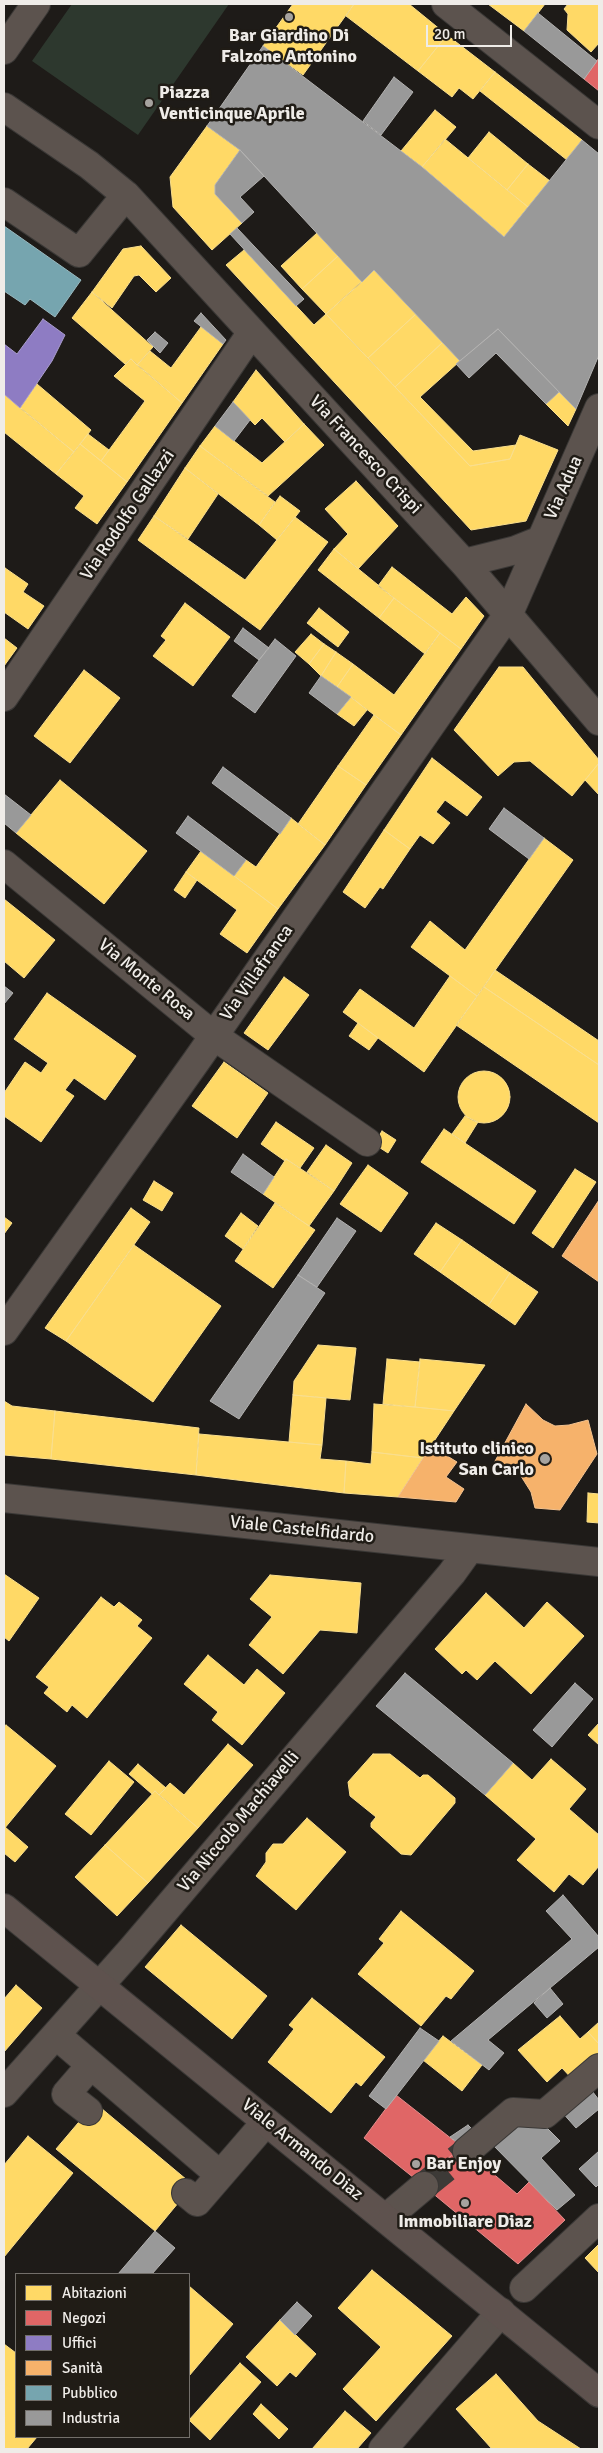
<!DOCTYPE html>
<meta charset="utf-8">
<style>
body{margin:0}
#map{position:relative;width:603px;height:2453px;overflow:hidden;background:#1e1b18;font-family:Signika,sans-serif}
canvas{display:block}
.frame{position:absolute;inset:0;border:5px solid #efece8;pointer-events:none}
.legend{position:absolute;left:15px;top:2273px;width:175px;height:165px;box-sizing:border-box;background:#201c16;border:1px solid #736f6a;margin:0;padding:6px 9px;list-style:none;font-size:15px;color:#efece8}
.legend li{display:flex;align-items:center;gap:10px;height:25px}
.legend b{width:25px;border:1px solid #736f6a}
.scale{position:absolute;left:426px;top:25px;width:86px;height:22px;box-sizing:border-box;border:2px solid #efece8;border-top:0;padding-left:6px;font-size:15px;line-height:18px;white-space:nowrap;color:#efece8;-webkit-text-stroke:4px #201c16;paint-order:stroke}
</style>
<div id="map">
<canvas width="603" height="2453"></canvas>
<div class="frame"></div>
<ul class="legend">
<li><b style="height:14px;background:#ffd966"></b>Abitazioni</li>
<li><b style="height:14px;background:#e06666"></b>Negozi</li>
<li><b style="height:14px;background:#8e7cc3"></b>Uffici</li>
<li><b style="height:14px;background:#f6b26b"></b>Sanità</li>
<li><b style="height:14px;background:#76a5af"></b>Pubblico</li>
<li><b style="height:14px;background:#999"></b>Industria</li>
</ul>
<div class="scale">20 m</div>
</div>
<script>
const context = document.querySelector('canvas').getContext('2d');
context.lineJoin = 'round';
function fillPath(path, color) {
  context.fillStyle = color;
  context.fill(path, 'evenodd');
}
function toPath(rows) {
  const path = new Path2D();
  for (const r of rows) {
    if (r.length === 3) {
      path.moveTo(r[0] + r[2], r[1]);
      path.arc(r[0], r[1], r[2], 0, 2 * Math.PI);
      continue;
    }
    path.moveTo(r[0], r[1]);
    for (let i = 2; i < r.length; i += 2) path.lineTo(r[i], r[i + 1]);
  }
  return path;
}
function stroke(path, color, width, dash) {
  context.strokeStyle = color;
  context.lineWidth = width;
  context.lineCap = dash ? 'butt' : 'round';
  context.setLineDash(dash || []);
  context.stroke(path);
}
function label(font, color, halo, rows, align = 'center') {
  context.font = font + ' Signika,sans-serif';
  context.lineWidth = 5;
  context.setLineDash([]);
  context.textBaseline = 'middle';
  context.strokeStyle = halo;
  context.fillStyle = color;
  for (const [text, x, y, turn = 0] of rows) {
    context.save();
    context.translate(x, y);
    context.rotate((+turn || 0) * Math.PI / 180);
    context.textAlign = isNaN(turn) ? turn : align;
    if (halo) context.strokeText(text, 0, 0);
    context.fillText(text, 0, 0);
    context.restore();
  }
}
const green = toPath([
 [72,4,229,4,138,135,32,61]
]);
const homes = toPath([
 [293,4,354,4,303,75,263,46,293,4],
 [354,4,409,4,447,35,418,71,346,16,354,4],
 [488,4,545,4,524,31,488,4],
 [568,4,599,4,599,43,591,52,567,30,568,14,564,9,568,4],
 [447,35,495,72,473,99,459,88,452,97,418,71,447,35],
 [495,72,582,140,567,160,480,91,495,72],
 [435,110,456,127,422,167,401,151,435,110],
 [207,126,240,150,215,185,215,194,242,223,212,250,173,207,170,177,207,126],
 [489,132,528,164,507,190,468,158,489,132],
 [445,139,528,207,504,237,422,167,445,139],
 [528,164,550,181,528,207,507,190,528,164],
 [317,233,338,256,302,289,281,266,317,233],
 [141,246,171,278,156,292,139,275,134,276,112,308,92,292,123,249,141,246],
 [244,250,314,325,326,314,470,466,510,459,520,435,558,450,526,521,471,530,226,265,244,250],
 [338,256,362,282,326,314,302,289,338,256],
 [374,270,416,314,368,358,326,314,374,270],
 [92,292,153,347,137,365,131,359,125,364,72,318,92,292],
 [416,314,443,342,395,387,368,358,416,314],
 [201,327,223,344,182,403,137,365,150,351,171,368,201,327],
 [443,342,460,361,420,397,473,451,516,445,510,459,470,466,395,387,443,342],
 [131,359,182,403,127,482,101,461,145,401,114,376,131,359],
 [256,370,304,424,285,442,262,418,255,425,233,402,256,370],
 [37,384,91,430,74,452,20,408,37,384],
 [559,392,576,409,568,426,546,404,559,392],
 [4,394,74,452,56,474,4,432,4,394],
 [304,424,324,445,268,496,200,446,215,426,262,463,304,424],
 [88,434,109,450,101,461,80,444,88,434],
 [80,444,127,482,97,524,75,508,84,496,56,474,80,444],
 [200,446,275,502,259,525,185,468,200,446],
 [185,468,218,494,188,539,154,516,185,468],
 [356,481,398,526,358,569,334,549,348,534,325,509,356,481],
 [280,496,300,511,277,540,259,525,280,496],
 [154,516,245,580,295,517,328,542,260,630,138,540,154,516],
 [334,549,394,598,379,618,318,570,334,549],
 [392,567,452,614,466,597,484,616,461,649,378,586,392,567],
 [5,568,28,584,23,592,44,606,28,629,4,612,5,568],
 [394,598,440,633,425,654,379,618,394,598],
 [185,603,230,637,193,686,153,656,166,640,161,636,185,603],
 [319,608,349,632,338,647,307,623,319,608],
 [440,633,461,649,401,735,337,687,353,664,394,695,440,633],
 [311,634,324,644,309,664,295,652,311,634],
 [4,638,17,648,4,666,4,638],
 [324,644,336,652,321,676,309,664,324,644],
 [336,652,353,664,337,687,321,676,336,652],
 [499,667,523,667,599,760,599,763,572,796,530,761,514,762,498,776,454,730,499,667],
 [84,670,120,698,70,763,34,736,84,670],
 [351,697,367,710,354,726,337,714,351,697],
 [374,715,401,735,366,785,338,766,374,715],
 [432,758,482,797,467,816,445,800,436,812,450,823,433,844,420,835,410,849,384,830,432,758],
 [599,763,599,795,585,780,599,763],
 [338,766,366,785,325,845,298,824,338,766],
 [60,780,147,851,104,904,16,833,60,780],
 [291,818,325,845,278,909,234,876,246,860,256,867,291,818],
 [384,830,410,849,383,889,380,887,365,908,343,892,384,830],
 [544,838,573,860,477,996,411,947,430,921,465,950,544,838],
 [201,851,278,909,247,953,220,934,237,910,186,872,201,851],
 [186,872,197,880,185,898,174,890,186,872],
 [4,899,55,940,24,978,4,961,4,899],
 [495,970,599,1041,599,1065,484,987,495,970],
 [450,976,477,996,424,1072,343,1012,360,989,414,1028,450,976],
 [284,977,309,995,268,1050,244,1033,284,977],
 [484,987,599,1065,599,1123,456,1025,484,987],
 [47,993,136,1056,105,1100,74,1078,65,1090,74,1096,41,1142,4,1116,4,1093,25,1062,41,1073,48,1063,14,1039,47,993],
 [358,1023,378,1038,369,1050,349,1036,358,1023],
 [224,1062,268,1093,237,1138,192,1106,224,1062],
 [484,1097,26],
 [465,1116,478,1122,465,1143,452,1134,465,1116],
 [276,1122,314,1148,300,1168,286,1159,285,1161,261,1144,276,1122],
 [444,1129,536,1191,514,1224,421,1162,444,1129],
 [382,1131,396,1140,388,1153,374,1144,382,1131],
 [326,1145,352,1163,334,1191,307,1172,326,1145],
 [286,1159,334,1191,309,1226,263,1194,286,1159],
 [368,1165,408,1193,381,1232,340,1204,368,1165],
 [575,1169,596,1182,553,1248,532,1233,575,1169],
 [154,1181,173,1193,162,1211,143,1200,154,1181],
 [275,1203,315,1230,273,1288,235,1261,275,1203],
 [131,1208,150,1222,66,1341,45,1328,131,1208],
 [241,1213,258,1226,243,1249,225,1236,241,1213],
 [4,1217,12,1223,4,1234,4,1217],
 [436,1223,462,1240,440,1272,414,1254,436,1223],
 [462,1240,510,1273,488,1306,440,1272,462,1240],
 [134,1245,221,1306,153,1402,66,1341,134,1245],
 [510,1273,538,1292,515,1325,488,1306,510,1273],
 [318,1345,356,1348,350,1400,293,1395,294,1381,318,1345],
 [387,1359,420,1362,415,1407,383,1404,387,1359],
 [420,1359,485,1365,454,1411,415,1407,420,1359],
 [293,1395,326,1398,322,1445,289,1442,293,1395],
 [4,1401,12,1406,55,1411,51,1459,4,1455,4,1401],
 [374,1404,415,1407,454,1411,423,1458,372,1452,374,1404],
 [55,1411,199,1428,196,1475,51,1459,55,1411],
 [199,1434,322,1445,320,1459,346,1461,344,1493,196,1475,199,1434],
 [372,1452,423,1458,398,1497,344,1493,346,1461,371,1464,372,1452],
 [588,1493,599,1494,599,1523,587,1522,588,1493],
 [4,1574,39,1598,9,1641,4,1637,4,1574],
 [270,1575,361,1583,357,1633,320,1630,283,1674,249,1645,272,1617,250,1599,270,1575],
 [486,1593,524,1628,547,1602,584,1636,531,1694,495,1661,477,1680,466,1670,462,1674,435,1649,486,1593],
 [101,1597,114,1607,119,1602,142,1620,137,1626,152,1638,87,1718,72,1705,67,1712,44,1693,49,1687,36,1677,101,1597],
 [208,1655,244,1685,257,1669,285,1693,242,1745,212,1720,218,1712,184,1684,208,1655],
 [599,1723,599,1745,588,1735,599,1723],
 [6,1725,56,1766,4,1829,4,1728,6,1725],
 [228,1744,253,1765,198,1828,159,1795,170,1783,184,1795,228,1744],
 [373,1754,390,1754,420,1778,423,1775,428,1775,455,1798,455,1803,411,1855,401,1854,371,1827,371,1823,376,1817,350,1796,348,1782,373,1754],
 [551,1759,586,1789,569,1809,599,1835,599,1866,583,1885,569,1874,554,1892,517,1860,536,1839,485,1795,513,1763,532,1780,551,1759],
 [109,1761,134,1782,91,1835,65,1814,109,1761],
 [138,1764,166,1788,159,1795,155,1791,152,1794,129,1774,138,1764],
 [155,1791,198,1828,148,1883,105,1845,155,1791],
 [307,1818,346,1852,296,1910,256,1876,266,1862,266,1853,273,1844,283,1844,307,1818],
 [5,1827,28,1847,15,1862,4,1853,5,1827],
 [105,1845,148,1883,117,1916,75,1877,105,1845],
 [401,1911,474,1971,451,1999,446,1996,421,2026,358,1974,384,1943,379,1939,401,1911],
 [181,1925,267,1996,232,2039,145,1967,181,1925],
 [16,1985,42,2008,4,2052,4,1999,16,1985],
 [312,1998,385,2057,361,2086,356,2082,331,2113,268,2062,294,2029,289,2025,312,1998],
 [560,2016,580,2039,588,2032,599,2044,599,2061,575,2082,562,2068,547,2082,518,2050,560,2016],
 [599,2022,599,2044,588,2032,599,2022],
 [443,2036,482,2065,462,2091,423,2060,443,2036],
 [95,2103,193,2185,155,2231,56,2149,95,2103],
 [28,2136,73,2173,4,2257,4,2165,28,2136],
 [599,2244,599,2273,585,2258,599,2244],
 [372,2270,452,2336,376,2421,343,2389,381,2347,338,2308,372,2270],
 [189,2286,233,2324,189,2376,189,2286],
 [280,2320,316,2354,296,2377,290,2372,277,2386,246,2357,280,2320],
 [4,2344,16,2353,16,2437,37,2437,27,2449,4,2449,4,2344],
 [240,2363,261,2382,210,2440,189,2420,240,2363],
 [496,2374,538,2421,581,2449,492,2449,456,2409,496,2374],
 [261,2404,288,2429,279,2439,253,2414,261,2404],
 [345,2411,371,2433,357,2449,312,2449,345,2411]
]);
const shops = toPath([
 [599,58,599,91,584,79,599,58],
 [396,2095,462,2147,419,2182,364,2138,396,2095],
 [462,2147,517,2194,529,2182,565,2220,518,2264,419,2182,462,2147]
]);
const offices = toPath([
 [43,319,65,335,52,361,20,408,4,394,4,344,17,354,43,319]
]);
const health = toPath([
 [599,1200,599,1282,562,1256,599,1200],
 [526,1404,543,1420,555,1426,569,1425,588,1420,597,1454,560,1510,535,1508,531,1492,519,1473,505,1466,494,1463,526,1404],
 [431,1446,457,1462,446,1477,464,1489,456,1502,398,1497,431,1446]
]);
const public = toPath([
 [4,226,81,280,55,317,30,299,25,305,4,291,4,226]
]);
const industry = toPath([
 [538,13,597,61,584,79,524,31,538,13],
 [263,46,422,167,504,237,582,140,599,154,599,355,576,409,498,329,460,361,374,270,362,282,240,150,207,126,263,46],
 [394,77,413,92,381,135,363,121,394,77],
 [240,150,264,176,240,197,254,212,242,223,215,194,215,185,240,150],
 [237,228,304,299,296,306,230,234,237,228],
 [201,313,226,340,223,344,194,321,201,313],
 [498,329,559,392,546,404,496,353,469,378,456,364,498,329],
 [155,332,168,343,160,353,147,340,155,332],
 [233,402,250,420,234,441,215,426,233,402],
 [243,628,269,648,259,660,234,641,243,628],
 [275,639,296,656,255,713,232,696,275,639],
 [321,676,351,697,337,714,309,693,321,676],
 [223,767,291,818,280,834,212,783,223,767],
 [4,794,31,815,16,833,4,823,4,794],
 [504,808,544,838,529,859,489,829,504,808],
 [188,816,246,860,234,876,176,833,188,816],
 [4,986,13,993,4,1004,4,986],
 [243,1154,274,1177,263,1194,231,1172,243,1154],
 [337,1218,356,1231,317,1287,298,1275,337,1218],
 [298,1275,325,1293,239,1419,210,1401,298,1275],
 [405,1673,513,1763,485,1795,376,1706,405,1673],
 [575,1683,593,1699,552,1747,533,1730,575,1683],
 [563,1895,599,1937,599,1947,488,2040,504,2053,489,2070,451,2041,572,1939,546,1911,563,1895],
 [550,1988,563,2004,547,2018,534,2003,550,1988],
 [420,2028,439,2041,386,2109,369,2096,420,2028],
 [589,2087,599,2100,599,2109,576,2128,561,2111,589,2087],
 [513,2121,547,2128,560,2141,541,2158,575,2195,557,2210,489,2141,513,2121],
 [468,2125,476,2133,461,2145,450,2137,468,2125],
 [599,2151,599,2184,596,2187,579,2169,599,2151],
 [155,2231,175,2248,152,2274,118,2274,155,2231],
 [297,2302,312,2316,295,2335,280,2320,297,2302]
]);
const minorTunnel = toPath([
 [424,2186,467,2151]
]);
const minor = toPath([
 [446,4,599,125],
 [4,50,36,4],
 [4,107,89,165,126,195,464,563,599,721],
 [4,202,79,253,126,195],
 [464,563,516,550,541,540],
 [4,697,252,332],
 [4,864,214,1036,367,1142],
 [4,1331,197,1060,509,613,599,408],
 [4,1498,599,1562],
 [56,2035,220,2175],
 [4,2093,132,1949,452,1573,470,1548],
 [88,2111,66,2094,91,2065],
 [467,2151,513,2112,545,2114,599,2068],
 [186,2193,197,2202,266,2122],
 [386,2218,424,2186],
 [524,2288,599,2218],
 [383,2449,501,2312]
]);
const major = toPath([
 [4,1908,599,2393]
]);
const markers = [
 [289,17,5,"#a6a39f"],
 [149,103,5,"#a6a39f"],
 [545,1459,6,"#a6a39f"],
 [416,2164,5,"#a6a39f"],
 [465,2203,5,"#a6a39f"]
];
const poiNames = [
 ["Bar Giardino Di",289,36],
 ["Falzone Antonino",289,57],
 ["Piazza",159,93,"left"],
 ["Venticinque Aprile",159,114,"left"],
 ["Istituto clinico",534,1449,"right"],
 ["San Carlo",534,1470,"right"],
 ["Bar Enjoy",426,2164,"left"],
 ["Immobiliare Diaz",465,2222]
];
const streetNames = [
 ["Via Francesco Crispi",365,455,47],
 ["Via Adua",564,488,-66],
 ["Via Rodolfo Gallazzi",128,515,-56],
 ["Via Villafranca",257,973,-55],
 ["Via Monte Rosa",146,980,39],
 ["Viale Castelfidardo",302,1530,6],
 ["Via Niccolò Machiavelli",239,1822,-50],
 ["Viale Armando Diaz",302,2150,39]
];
fillPath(green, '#2d382e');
fillPath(homes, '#ffd966');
stroke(homes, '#fadf8d', 1);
fillPath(shops, '#e06666');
stroke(shops, '#e48e8d', 1);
fillPath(offices, '#8e7cc3');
stroke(offices, '#ab9ece', 1);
fillPath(health, '#f6b26b');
stroke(health, '#f4c390', 1);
fillPath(public, '#76a5af');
stroke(public, '#9abac0', 1);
fillPath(industry, '#999');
stroke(industry, '#b3b2b1', 1);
stroke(minorTunnel, '#3d3a37', 28, [28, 14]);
stroke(minor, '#3a3836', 30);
stroke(major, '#3a3836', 30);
stroke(minor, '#5c534e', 28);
stroke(major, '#5e524e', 28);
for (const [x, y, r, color] of markers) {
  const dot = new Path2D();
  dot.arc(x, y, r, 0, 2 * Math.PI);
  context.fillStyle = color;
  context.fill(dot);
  stroke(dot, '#201c16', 2);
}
label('bold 18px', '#efece8', '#201c16', poiNames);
label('18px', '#efece8', '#201c16', streetNames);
</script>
